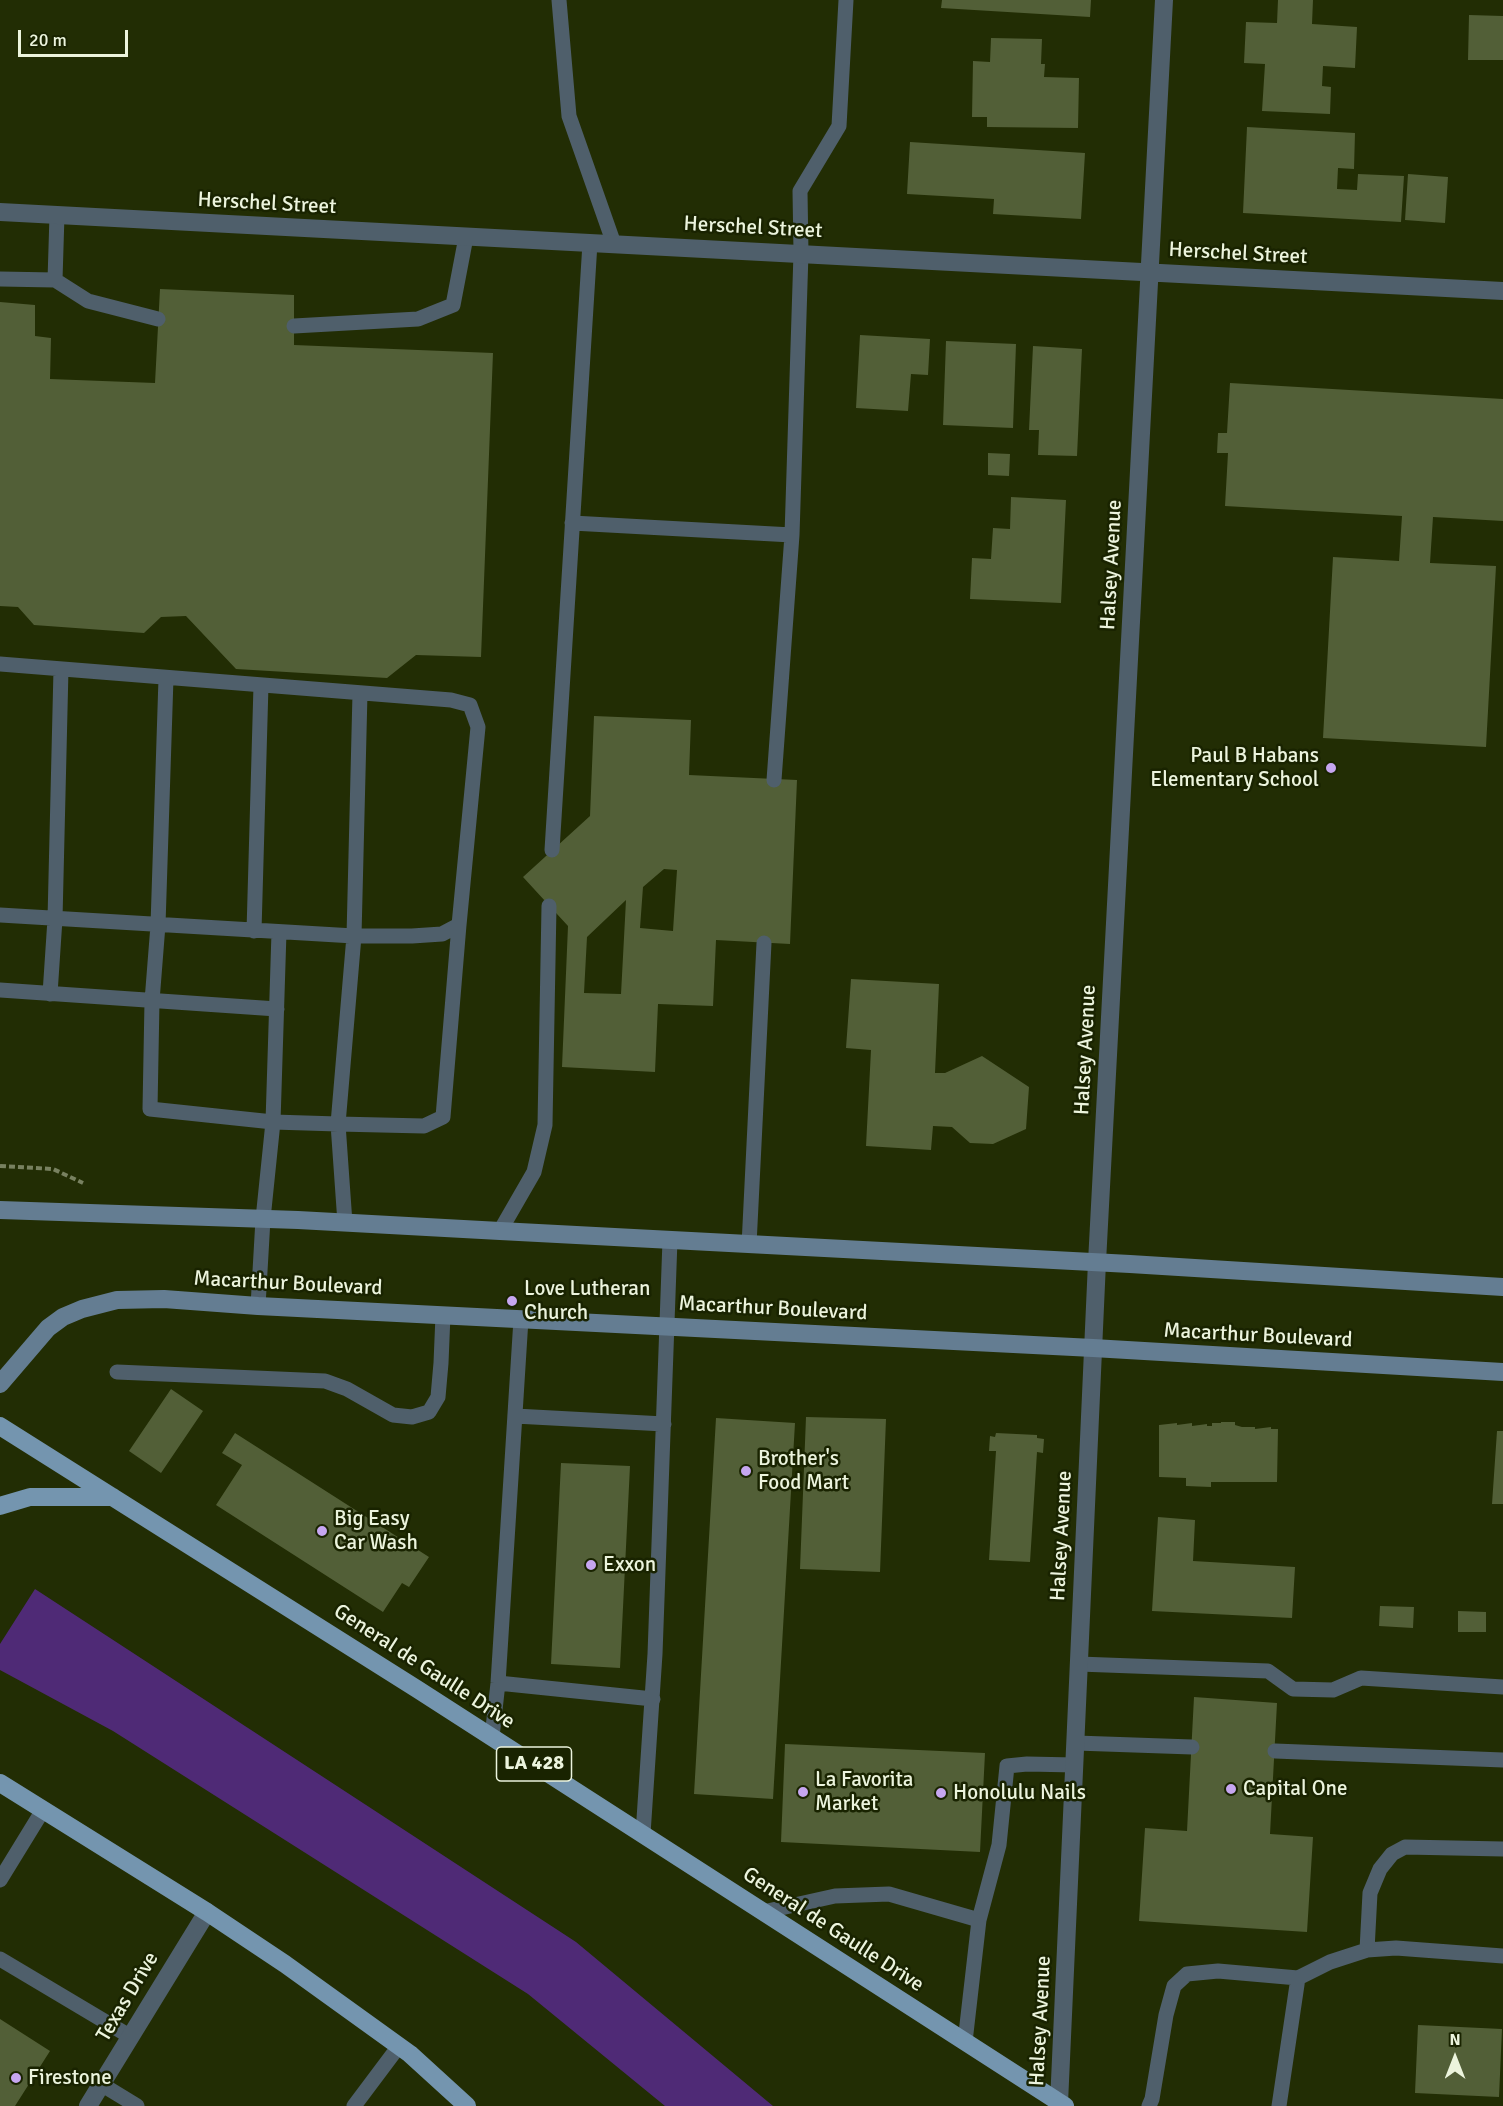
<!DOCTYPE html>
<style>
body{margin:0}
#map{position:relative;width:1503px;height:2106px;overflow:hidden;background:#222d04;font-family:Signika,sans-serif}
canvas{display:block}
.north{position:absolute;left:1425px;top:2028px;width:60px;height:60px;-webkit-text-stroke:4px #192300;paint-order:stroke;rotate:0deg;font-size:16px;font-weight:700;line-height:24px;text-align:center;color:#ecf4dd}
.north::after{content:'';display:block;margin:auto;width:21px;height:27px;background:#ecf4dd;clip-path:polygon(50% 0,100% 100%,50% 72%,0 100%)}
.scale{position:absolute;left:18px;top:30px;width:110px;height:27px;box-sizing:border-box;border:3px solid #ecf4dd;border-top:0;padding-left:8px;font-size:18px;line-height:21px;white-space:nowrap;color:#ecf4dd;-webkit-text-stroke:4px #192300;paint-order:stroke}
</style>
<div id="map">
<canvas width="1503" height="2106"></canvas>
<div class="north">N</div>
<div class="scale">20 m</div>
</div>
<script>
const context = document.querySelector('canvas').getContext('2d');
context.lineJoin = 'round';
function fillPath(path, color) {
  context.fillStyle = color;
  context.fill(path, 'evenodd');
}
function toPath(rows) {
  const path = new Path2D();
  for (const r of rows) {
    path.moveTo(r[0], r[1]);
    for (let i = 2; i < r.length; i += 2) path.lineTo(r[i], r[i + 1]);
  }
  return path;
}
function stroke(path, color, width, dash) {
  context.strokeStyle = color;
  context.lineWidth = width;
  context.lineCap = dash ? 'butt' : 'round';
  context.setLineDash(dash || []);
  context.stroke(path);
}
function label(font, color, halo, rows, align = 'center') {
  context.font = font + ' Signika,sans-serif';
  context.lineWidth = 5;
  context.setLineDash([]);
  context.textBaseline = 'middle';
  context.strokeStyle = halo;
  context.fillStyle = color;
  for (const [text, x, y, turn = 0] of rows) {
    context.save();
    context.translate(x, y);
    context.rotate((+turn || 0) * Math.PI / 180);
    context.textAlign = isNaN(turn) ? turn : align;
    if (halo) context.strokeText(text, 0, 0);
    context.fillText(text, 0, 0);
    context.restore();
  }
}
const water = toPath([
 [35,1589,576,1942,773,2106,665,2106,528,1994,113,1731,0,1670,0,1644]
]);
const building = toPath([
 [942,0,1091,0,1090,17,941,8],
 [1278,0,1313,0,1312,24,1357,27,1355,68,1323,66,1322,86,1331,87,1330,114,1262,111,1265,64,1244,63,1246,22,1277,23],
 [1469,15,1503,16,1503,60,1468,60],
 [991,38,1042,39,1041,64,1045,64,1044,77,1079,78,1078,128,987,127,987,117,972,117,973,61,990,62],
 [1247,127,1355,133,1354,169,1338,168,1337,189,1357,190,1358,174,1404,176,1401,222,1243,213],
 [910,142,1085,153,1081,219,993,214,994,199,907,194],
 [1408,174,1448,177,1445,223,1405,220],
 [160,289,294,295,294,345,493,353,481,657,416,655,387,678,236,669,186,616,161,617,144,633,34,625,18,607,0,606,0,302,35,305,35,336,51,338,50,379,155,383],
 [860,335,930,339,928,375,911,374,908,411,856,408],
 [946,341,1016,344,1013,428,943,425],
 [1033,346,1082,349,1077,456,1038,455,1039,430,1029,430],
 [1230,383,1503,399,1503,521,1433,517,1430,563,1496,566,1486,747,1323,738,1333,557,1399,561,1402,516,1225,506,1228,453,1217,453,1218,433,1227,433],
 [988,453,1010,454,1009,476,988,475],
 [1011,497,1066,500,1061,603,970,599,972,558,991,559,993,528,1010,529],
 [594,716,691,720,689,775,797,780,790,944,716,940,713,1006,658,1004,655,1072,562,1067,568,926,523,877,590,816],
 [664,869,677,870,673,931,640,928,643,887],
 [626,900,621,994,584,993,587,937],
 [851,979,939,984,935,1073,945,1073,982,1056,1029,1087,1026,1129,993,1144,970,1143,952,1127,933,1126,931,1150,866,1146,871,1050,846,1048],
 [171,1389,203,1411,161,1473,129,1451],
 [806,1417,886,1419,880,1572,800,1569],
 [716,1418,795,1423,773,1799,694,1794],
 [1221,1422,1235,1422,1235,1425,1242,1427,1255,1427,1255,1429,1271,1427,1271,1429,1278,1429,1277,1482,1211,1482,1211,1487,1186,1486,1186,1478,1159,1477,1159,1425,1177,1423,1177,1425,1192,1423,1192,1426,1207,1424,1207,1426,1212,1426,1212,1423,1221,1423],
 [1497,1431,1503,1431,1503,1504,1492,1504],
 [235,1433,429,1557,409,1587,402,1583,383,1612,216,1505,242,1465,222,1453],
 [996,1433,1037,1435,1037,1438,1044,1439,1043,1453,1037,1452,1030,1562,989,1560,996,1451,989,1451,990,1436,995,1437],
 [561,1463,630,1466,620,1668,551,1664],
 [1158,1517,1195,1520,1193,1561,1295,1567,1292,1618,1152,1611],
 [1380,1606,1414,1607,1413,1628,1379,1626],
 [1458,1611,1486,1612,1486,1632,1458,1632],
 [1194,1697,1277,1703,1270,1834,1313,1837,1307,1932,1139,1921,1145,1828,1187,1831],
 [785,1744,985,1753,980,1852,781,1842],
 [0,2019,50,2051,15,2106,0,2106],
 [1418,2025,1502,2029,1499,2097,1415,2093]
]);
const path = toPath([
 [0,1166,53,1169,83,1183]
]);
const lane = toPath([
 [559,0,569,116,614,244],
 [0,279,55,280,57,215],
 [55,280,88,301,158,319],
 [294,326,418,319,453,305,466,237],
 [572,523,792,535],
 [0,664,451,700,470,705,478,727,459,925,442,934,412,936,354,936,0,915],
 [166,678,158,925,152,1001,150,1109,273,1122,338,1124,424,1126,443,1117,459,925],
 [774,780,792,535,801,253,800,191,839,126,846,0],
 [552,850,590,243],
 [254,931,261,685],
 [0,990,277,1009],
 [50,994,55,919,61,669],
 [345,1223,338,1124,354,936,360,693],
 [500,1231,534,1172,545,1125,549,906],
 [749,1245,764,943],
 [258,1306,263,1219,273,1122,279,932],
 [117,1372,325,1381,347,1389,393,1415,412,1417,429,1412,438,1397,441,1363,443,1315],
 [515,1416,664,1424],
 [1079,1664,1268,1671,1293,1689,1333,1690,1361,1678,1503,1687],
 [498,1683,653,1699],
 [492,1737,498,1683,521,1319],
 [1076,1743,1192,1747],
 [1275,1751,1503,1760],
 [643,1834,655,1654,670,1240],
 [0,1880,43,1810],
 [763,1912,835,1896,889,1894,979,1920,965,2042],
 [979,1920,999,1845,1007,1766,1027,1764,1075,1765],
 [1367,1950,1370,1893,1380,1869,1392,1854,1405,1847,1503,1849],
 [0,1959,131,2037],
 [101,2084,137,2106],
 [354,2106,399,2046],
 [1149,2106,1152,2099,1166,2015,1174,1986,1187,1974,1218,1971,1298,1978,1330,1962,1367,1950,1396,1948,1503,1956],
 [1279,2106,1298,1978]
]);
const street = toPath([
 [0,212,1503,291],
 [1059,2103,1097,1262,1164,0],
 [88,2106,207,1912]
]);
const secondary = toPath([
 [0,1210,298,1220,500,1231,1130,1264,1503,1287],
 [0,1384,48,1328,63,1317,82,1309,117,1300,164,1299,258,1306,1093,1348,1503,1372]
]);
const primary = toPath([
 [0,1426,417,1689,1065,2106],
 [0,1506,30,1497,113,1497],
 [0,1783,207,1912,285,1964,410,2054,467,2106]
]);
const markers = [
 [1331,768,6,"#c6a6f0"],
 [512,1301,6,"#c6a6f0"],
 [746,1471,6,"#c6a6f0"],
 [322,1531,6,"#c6a6f0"],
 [591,1565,6,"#c6a6f0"],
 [1231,1789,6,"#c6a6f0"],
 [803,1792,6,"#c6a6f0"],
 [941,1793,6,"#c6a6f0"],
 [16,2078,6,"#c6a6f0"]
];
const shields = [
 [534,1764,75]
];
const shieldNames = [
 ["LA 428",534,1764]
];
const streetNames = [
 ["Herschel Street",267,204,3],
 ["Herschel Street",753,228,3],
 ["Herschel Street",1238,254,3],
 ["Halsey Avenue",1112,565,-87],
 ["Halsey Avenue",1086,1050,-87],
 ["Macarthur Boulevard",288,1284,3],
 ["Macarthur Boulevard",773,1309,3],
 ["Macarthur Boulevard",1258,1336,3],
 ["Halsey Avenue",1062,1536,-87],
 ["General de Gaulle Drive",424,1667,33],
 ["General de Gaulle Drive",833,1930,33],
 ["Texas Drive",128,1997,-59],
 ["Halsey Avenue",1041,2021,-87]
];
const poiNames = [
 ["Paul B Habans",1319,756,"right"],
 ["Elementary School",1319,780,"right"],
 ["Love Lutheran",524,1289],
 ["Church",524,1313],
 ["Brother's",758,1459],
 ["Food Mart",758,1483],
 ["Big Easy",334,1519],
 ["Car Wash",334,1543],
 ["Exxon",603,1565],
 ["La Favorita",815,1780],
 ["Market",815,1804],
 ["Capital One",1243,1789],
 ["Honolulu Nails",953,1793],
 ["Firestone",28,2078]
];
fillPath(water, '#4f2a76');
fillPath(building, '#525f37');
stroke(path, '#788160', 4, [6, 3]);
stroke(lane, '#4f5f6b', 15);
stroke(street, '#4f5f6b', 18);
stroke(secondary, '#647d92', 18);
stroke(primary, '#7495af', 18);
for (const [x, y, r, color] of markers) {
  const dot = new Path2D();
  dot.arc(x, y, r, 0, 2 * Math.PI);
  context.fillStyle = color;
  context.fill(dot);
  stroke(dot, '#192300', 2);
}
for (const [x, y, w] of shields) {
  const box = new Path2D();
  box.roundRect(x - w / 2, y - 17, w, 34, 4.5);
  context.fillStyle = '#192300';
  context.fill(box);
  stroke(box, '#ecf4dd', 1.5);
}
label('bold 20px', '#ecf4dd', null, shieldNames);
label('21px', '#ecf4dd', '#192300', streetNames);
label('21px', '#ecf4dd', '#192300', poiNames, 'left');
</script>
